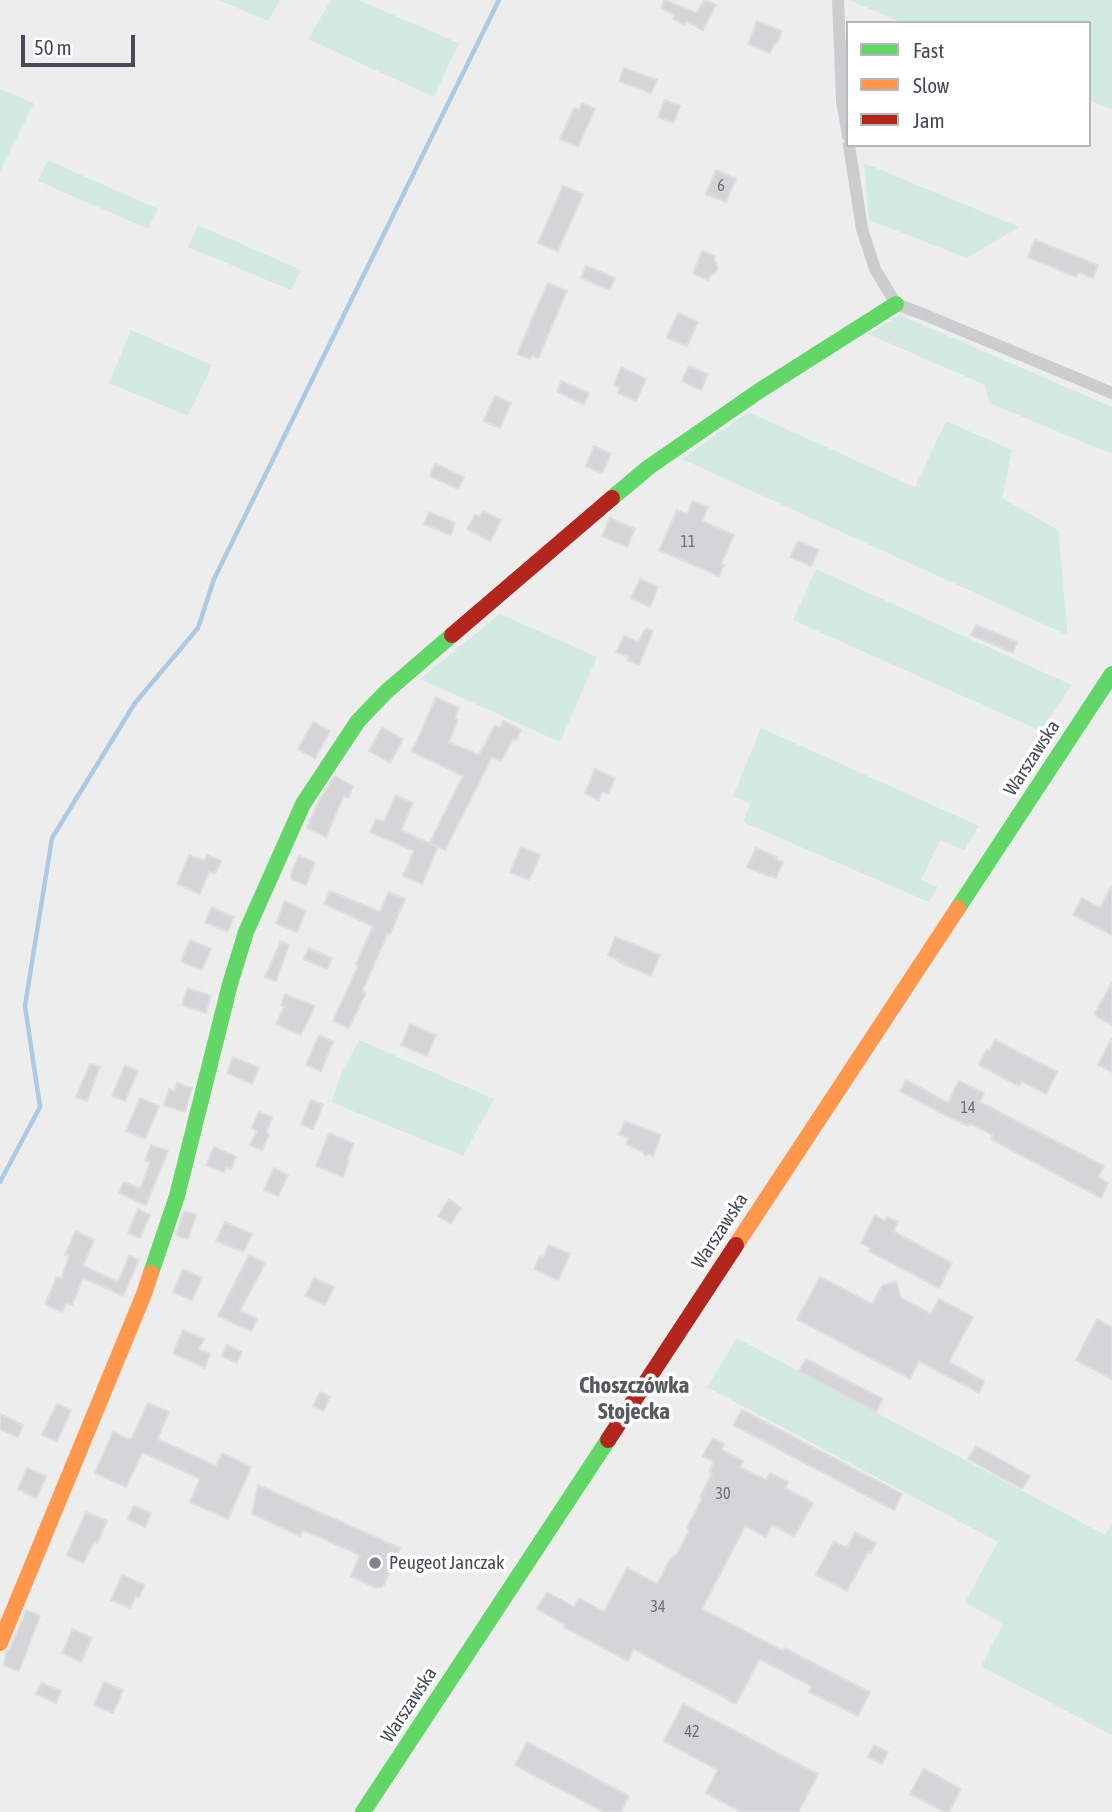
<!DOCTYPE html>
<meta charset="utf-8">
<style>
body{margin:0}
#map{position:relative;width:1112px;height:1812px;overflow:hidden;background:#ededed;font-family:"Asap Condensed",sans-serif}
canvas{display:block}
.legend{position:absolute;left:846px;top:21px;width:245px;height:126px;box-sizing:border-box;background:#fff;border:2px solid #b5b7bb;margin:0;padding:9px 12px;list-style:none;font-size:21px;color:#474b56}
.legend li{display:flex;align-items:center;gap:14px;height:35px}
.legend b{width:35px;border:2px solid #b5b7bb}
.scale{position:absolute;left:21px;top:35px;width:114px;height:32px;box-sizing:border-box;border:4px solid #474b56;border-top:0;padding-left:9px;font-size:21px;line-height:24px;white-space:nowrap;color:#474b56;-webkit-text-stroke:5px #fff;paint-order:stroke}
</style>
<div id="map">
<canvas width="1112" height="1812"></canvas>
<ul class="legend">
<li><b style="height:9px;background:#63d668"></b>Fast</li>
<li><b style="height:9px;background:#ff974d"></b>Slow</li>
<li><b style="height:9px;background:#b3261e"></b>Jam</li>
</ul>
<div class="scale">50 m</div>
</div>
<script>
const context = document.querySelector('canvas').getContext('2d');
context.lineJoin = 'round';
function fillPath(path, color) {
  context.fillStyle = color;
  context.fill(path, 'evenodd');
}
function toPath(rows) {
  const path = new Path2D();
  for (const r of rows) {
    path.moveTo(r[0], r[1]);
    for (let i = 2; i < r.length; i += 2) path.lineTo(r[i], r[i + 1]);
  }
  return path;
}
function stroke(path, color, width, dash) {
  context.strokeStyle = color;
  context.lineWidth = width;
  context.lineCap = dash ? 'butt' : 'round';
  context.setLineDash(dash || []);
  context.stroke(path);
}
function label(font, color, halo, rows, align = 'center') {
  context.font = font + ' "Asap Condensed",sans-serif';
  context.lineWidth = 7;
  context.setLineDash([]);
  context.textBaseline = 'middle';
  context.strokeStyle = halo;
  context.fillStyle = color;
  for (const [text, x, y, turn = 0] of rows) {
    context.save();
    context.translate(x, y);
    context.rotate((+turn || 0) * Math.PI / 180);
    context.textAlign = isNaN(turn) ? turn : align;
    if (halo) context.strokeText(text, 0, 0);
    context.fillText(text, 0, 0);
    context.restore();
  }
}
const green = toPath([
 [218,0,280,0,268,21],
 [331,0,358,0,459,43,434,97,308,39],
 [849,0,1112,0,1112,110,1089,100,1089,23,903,23],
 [0,89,34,103,0,171],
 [48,160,158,209,148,229,38,181],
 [864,163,1019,227,967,258,869,220],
 [198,225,301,270,291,290,188,247],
 [900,315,1112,407,1112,454,989,403,985,385,868,334],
 [131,330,212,365,188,416,109,383],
 [748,412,915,487,946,421,1012,450,1002,498,1058,530,1067,624,1067,635,682,459],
 [816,569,1045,673,1072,685,1041,731,793,620],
 [500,614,597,657,560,742,420,679],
 [761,728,979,826,964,850,940,840,921,880,938,887,929,902,743,822,750,804,733,796],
 [359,1040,494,1099,463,1156,331,1102,342,1072],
 [737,1338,1105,1535,1112,1523,1112,1735,981,1666,1003,1624,965,1602,998,1542,707,1387]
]);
const stream = toPath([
 [0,1182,40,1107,25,1006,52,838,135,703,198,628,214,579,499,0]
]);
const building = toPath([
 [664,0,697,13,704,0,716,5,703,30,686,21,685,25,673,19,675,15,661,8,664,0],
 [757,21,782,31,777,43,774,44,770,53,748,44,757,21],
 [624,68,657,80,651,93,619,81,624,68],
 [665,100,680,106,673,123,658,117,665,100],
 [582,103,595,109,578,147,560,139,574,108,579,110,582,103],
 [716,170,736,179,726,202,706,194,716,170],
 [563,186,583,194,558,251,538,243,563,186],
 [1035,240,1098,265,1093,278,1078,272,1076,277,1028,257,1035,240],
 [702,251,715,256,714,260,718,268,715,273,710,275,708,280,693,273,702,251],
 [586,266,615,278,610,290,581,278,586,266],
 [548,283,567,291,538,358,532,355,530,359,517,354,548,283],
 [678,313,698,322,687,346,667,338,678,313],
 [689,366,708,374,701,390,682,381,689,366],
 [621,367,646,379,636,401,618,393,620,388,614,385,621,367],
 [561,381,589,393,584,404,557,392,561,381],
 [495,396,511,403,500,428,483,421,495,396],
 [594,446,611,454,602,473,586,466,594,446],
 [435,464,464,477,458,489,430,476,435,464],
 [693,501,708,507,702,521,734,535,721,564,724,565,719,576,659,550,677,510,687,514,693,501],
 [483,511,501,520,490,541,467,529,475,515,479,517,483,511],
 [429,512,455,523,451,535,424,524,429,512],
 [610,518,635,529,627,547,602,536,610,518],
 [798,541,819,550,811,566,790,557,798,541],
 [640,579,658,587,650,607,631,598,640,579],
 [976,625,1017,642,1013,653,971,635,976,625],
 [646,628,653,631,639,665,627,660,629,657,616,652,624,636,638,642,646,628],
 [436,697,459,708,455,718,458,720,449,742,479,755,495,725,500,728,503,721,521,730,516,740,513,739,501,761,492,757,445,850,430,843,463,776,411,751,418,739,436,697],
 [313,722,330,731,315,759,298,749,313,722],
 [382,727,403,739,390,763,369,751,382,727],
 [595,769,615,778,608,794,602,792,599,800,585,793,595,769],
 [335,776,353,786,348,798,344,795,326,837,307,828,319,800,335,776],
 [396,795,413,803,401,830,438,847,422,884,403,876,414,851,370,832,376,819,384,822,396,795],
 [521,847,540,855,529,880,510,872,521,847],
 [756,848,777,857,776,859,783,862,776,878,770,875,769,876,747,867,756,848],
 [189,855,204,861,207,855,221,861,215,874,209,872,200,894,177,884,189,855],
 [299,856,315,863,306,885,291,879,291,874,299,856],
 [1112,885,1112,935,1073,915,1082,898,1100,908,1112,885],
 [330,891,380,912,389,892,405,899,390,934,388,933,362,991,366,993,349,1028,333,1021,358,966,356,964,373,926,324,904,330,891],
 [285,901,306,911,297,932,276,923,285,901],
 [212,907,234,917,227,932,205,922,212,907],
 [615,937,660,955,651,976,619,962,620,961,608,955,615,937],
 [190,940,211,949,202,970,181,961,190,940],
 [281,941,289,945,276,981,265,977,281,941],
 [309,948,332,958,327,969,304,959,309,948],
 [1112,983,1112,1025,1097,1017,1095,1013,1112,983],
 [188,988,211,996,206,1013,182,1005,188,988],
 [285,994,315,1006,301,1035,276,1024,284,1007,281,1005,285,994],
 [410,1024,436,1035,427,1056,401,1045,410,1024],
 [319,1035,333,1042,321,1071,306,1065,319,1035],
 [1112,1038,1112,1072,1098,1065,1112,1038],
 [995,1040,1057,1072,1046,1094,1022,1081,1019,1086,979,1065,987,1049,990,1051,995,1040],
 [233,1057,259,1068,252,1084,227,1073,233,1057],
 [90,1064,100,1067,87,1101,76,1097,90,1064],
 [125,1065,138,1071,125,1101,112,1096,125,1065],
 [906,1080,948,1103,959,1081,984,1093,980,1102,1104,1166,1098,1177,1108,1183,1101,1198,991,1139,993,1135,969,1123,968,1126,943,1114,900,1091,906,1080],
 [177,1083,192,1088,185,1112,164,1105,169,1089,175,1091,177,1083],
 [140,1098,159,1106,145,1139,126,1131,140,1098],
 [311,1100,323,1105,313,1129,301,1124,311,1100],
 [259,1112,272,1118,266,1133,269,1134,262,1150,250,1145,257,1131,252,1128,259,1112],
 [625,1121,661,1135,653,1156,648,1154,645,1156,643,1152,626,1144,629,1138,619,1134,625,1121],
 [329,1133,354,1144,347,1160,349,1161,343,1177,316,1166,329,1133],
 [151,1145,168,1151,146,1205,119,1193,124,1182,140,1189,150,1162,145,1160,151,1145],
 [214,1147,236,1157,231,1169,226,1167,224,1172,206,1165,214,1147],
 [274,1168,288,1175,278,1196,264,1190,274,1168],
 [449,1199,461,1208,451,1224,438,1216,449,1199],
 [138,1209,150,1215,140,1238,128,1233,138,1209],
 [184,1211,196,1215,188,1239,176,1235,184,1211],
 [875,1215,885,1221,887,1217,898,1222,893,1231,952,1263,939,1288,869,1251,870,1248,861,1243,875,1215],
 [225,1222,252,1234,243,1252,216,1241,225,1222],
 [76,1231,94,1240,83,1266,118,1282,129,1256,139,1260,123,1296,83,1278,72,1305,66,1303,62,1312,45,1304,57,1277,61,1279,69,1256,65,1255,76,1231],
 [549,1245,570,1254,558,1280,534,1269,540,1256,543,1258,549,1245],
 [249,1255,265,1263,240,1311,257,1319,251,1331,218,1316,249,1255],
 [183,1269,202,1278,192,1300,173,1292,183,1269],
 [820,1277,872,1304,882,1286,896,1281,901,1298,931,1314,939,1299,973,1317,949,1362,984,1381,979,1393,919,1361,910,1379,797,1319,820,1277],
 [314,1278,334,1287,325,1305,305,1296,314,1278],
 [1097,1319,1112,1327,1112,1379,1076,1360,1097,1319],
 [183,1330,204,1339,199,1349,210,1354,205,1368,173,1353,183,1330],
 [227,1345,242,1352,237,1363,222,1356,227,1345],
 [806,1359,883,1399,876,1412,799,1371,806,1359],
 [320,1392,330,1397,323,1411,313,1406,320,1392],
 [148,1403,169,1412,157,1439,216,1466,222,1453,251,1467,228,1519,190,1502,200,1479,142,1452,126,1487,95,1473,113,1432,131,1440,148,1403],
 [57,1404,71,1410,57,1441,42,1435,57,1404],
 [742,1410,902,1494,894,1510,733,1425,742,1410],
 [0,1414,23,1425,18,1437,0,1429,0,1414],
 [713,1438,724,1444,722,1450,743,1461,740,1467,766,1480,770,1473,788,1482,785,1488,813,1503,794,1537,772,1525,766,1537,745,1526,702,1609,783,1651,784,1648,870,1692,858,1716,809,1692,812,1686,759,1659,736,1704,634,1649,628,1661,564,1627,565,1625,537,1609,547,1592,574,1607,579,1598,604,1612,627,1568,657,1584,671,1558,677,1554,689,1531,687,1528,702,1499,700,1497,712,1473,709,1471,714,1462,703,1456,713,1438],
 [976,1446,1030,1476,1022,1489,968,1459,976,1446],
 [27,1468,46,1476,36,1498,18,1489,27,1468],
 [258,1485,400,1548,384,1585,382,1587,376,1588,351,1576,360,1555,303,1530,300,1536,252,1514,258,1485],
 [134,1506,151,1513,145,1527,128,1519,134,1506],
 [86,1512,107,1521,97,1543,94,1541,83,1563,67,1555,86,1512],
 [855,1532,876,1543,871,1553,868,1552,847,1591,816,1575,834,1541,847,1548,855,1532],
 [122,1575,144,1585,139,1598,136,1596,130,1608,111,1600,122,1575],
 [26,1610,40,1616,19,1671,4,1665,6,1652,11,1647,26,1610],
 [73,1629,92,1638,81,1662,62,1653,73,1629],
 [104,1682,123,1690,113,1713,94,1705,104,1682],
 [42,1683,61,1691,56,1703,36,1694,42,1683],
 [683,1704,818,1774,798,1812,742,1812,706,1793,718,1770,664,1741,683,1704],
 [527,1742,629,1796,621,1812,604,1812,515,1765,527,1742],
 [874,1745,888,1752,882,1764,868,1757,874,1745],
 [924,1769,961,1789,949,1812,944,1812,910,1794,924,1769]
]);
const street = toPath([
 [838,0,842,101,848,136],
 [849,145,862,229,875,269,896,304,923,314,1112,393]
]);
const fast = toPath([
 [612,498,649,467,759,391,896,304],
 [958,908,1112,674],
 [151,1273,177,1196,230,984,246,932,303,804,358,721,387,691,452,635],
 [363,1812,608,1440]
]);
const slow = toPath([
 [736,1245,958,908],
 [0,1643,144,1294,151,1273]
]);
const jam = toPath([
 [452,635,612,498],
 [608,1440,736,1245]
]);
const markers = [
 [375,1563,7,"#81848b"]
];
const numberNames = [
 ["6",721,186],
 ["11",688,542],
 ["14",968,1108],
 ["30",723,1494],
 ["34",658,1607],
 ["42",692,1732]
];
const streetNames = [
 ["Warszawska",1032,758,-57],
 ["Warszawska",720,1231,-57],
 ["Warszawska",409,1705,-57]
];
const poiNames = [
 ["Peugeot Janczak",389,1563]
];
const quarterNames = [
 ["Choszczówka",634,1386],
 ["Stojecka",634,1412]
];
fillPath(green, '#d3eae3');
stroke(stream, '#adc9e3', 4.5);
fillPath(building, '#d5d5d7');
stroke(building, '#dedee0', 2);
stroke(street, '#cccdcf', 12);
stroke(fast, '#63d668', 16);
stroke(slow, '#ff974d', 16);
stroke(jam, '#b3261e', 16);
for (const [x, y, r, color] of markers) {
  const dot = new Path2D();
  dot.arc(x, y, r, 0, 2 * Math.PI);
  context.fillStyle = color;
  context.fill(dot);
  stroke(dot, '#fff', 2.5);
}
label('16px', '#6c6f78', null, numberNames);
label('19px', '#474b56', '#fff', streetNames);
label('19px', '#474b56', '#fff', poiNames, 'left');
label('bold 23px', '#595a60', '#fff', quarterNames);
</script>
